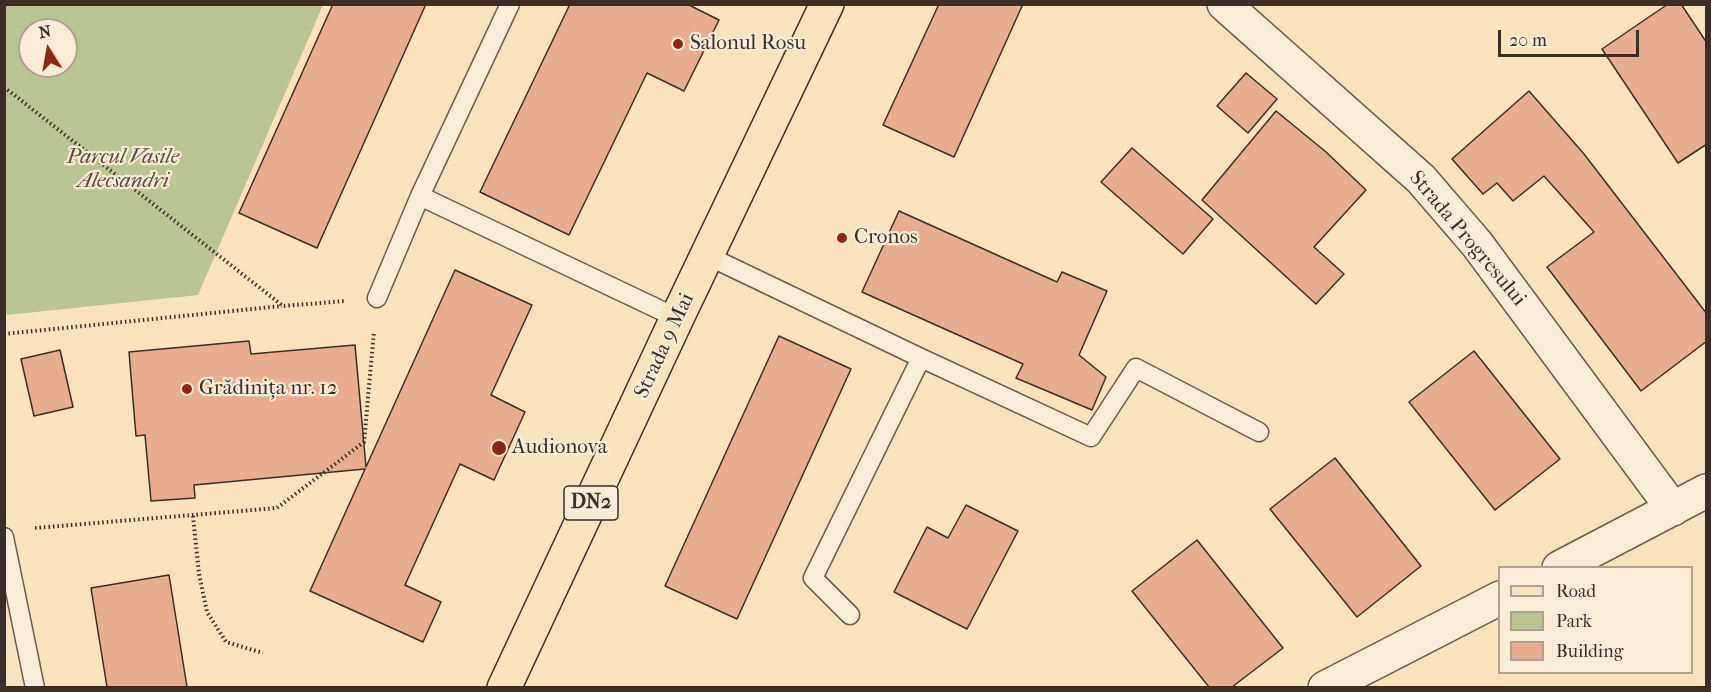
<!DOCTYPE html>
<meta charset="utf-8">
<style>
body{margin:0}
#map{position:relative;width:1711px;height:692px;overflow:hidden;background:#fae2bf;font-family:"IM FELL French Canon",serif}
canvas{display:block}
.frame{position:absolute;inset:0;border:6px solid #3c2e27;pointer-events:none}
.legend{position:absolute;left:1498px;top:566px;width:195px;height:108px;box-sizing:border-box;background:#fcecd5;border:2px solid #afa08f;margin:0;padding:8px 10px;list-style:none;font-size:18px;color:#3c2e27}
.legend li{display:flex;align-items:center;gap:12px;height:30px}
.legend b{width:30px;border:2px solid #afa08f}
.north{position:absolute;left:18px;top:18px;width:60px;height:60px;box-sizing:border-box;background:#fcecd5;border:2px solid #afa08f;border-radius:50%;rotate:349deg;font-size:16px;font-weight:700;line-height:24px;text-align:center;color:#3c2e27}
.north::after{content:'';display:block;margin:auto;width:21px;height:27px;background:#8f2418;clip-path:polygon(50% 0,100% 100%,50% 72%,0 100%)}
.scale{position:absolute;left:1498px;top:30px;width:141px;height:27px;box-sizing:border-box;border:3px solid #3c2e27;border-top:0;padding-left:8px;font-size:18px;line-height:21px;white-space:nowrap;color:#3c2e27;-webkit-text-stroke:4px #fcecd5;paint-order:stroke}
</style>
<div id="map">
<canvas width="1711" height="692"></canvas>
<div class="frame"></div>
<ul class="legend">
<li><b style="height:8px;background:#fae2bf"></b>Road</li>
<li><b style="height:16px;background:#bbc494"></b>Park</li>
<li><b style="height:16px;background:#e8ad90"></b>Building</li>
</ul>
<div class="north">N</div>
<div class="scale">20 m</div>
</div>
<script>
const context = document.querySelector('canvas').getContext('2d');
context.lineJoin = 'round';
function fillPath(path, color) {
  context.fillStyle = color;
  context.fill(path, 'evenodd');
}
function toPath(rows) {
  const path = new Path2D();
  for (const r of rows) {
    path.moveTo(r[0], r[1]);
    for (let i = 2; i < r.length; i += 2) path.lineTo(r[i], r[i + 1]);
  }
  return path;
}
function stroke(path, color, width, dash) {
  context.strokeStyle = color;
  context.lineWidth = width;
  context.lineCap = dash ? 'butt' : 'round';
  context.setLineDash(dash || []);
  context.stroke(path);
}
function label(font, color, halo, rows, align = 'center') {
  context.font = font + ' "IM FELL French Canon",serif';
  context.lineWidth = 4.5;
  context.setLineDash([]);
  context.textBaseline = 'middle';
  context.strokeStyle = halo;
  context.fillStyle = color;
  for (const [text, x, y, turn = 0] of rows) {
    context.save();
    context.translate(x, y);
    context.rotate((+turn || 0) * Math.PI / 180);
    context.textAlign = isNaN(turn) ? turn : align;
    if (halo) context.strokeText(text, 0, 0);
    context.fillText(text, 0, 0);
    context.restore();
  }
}
const green = toPath([
 [4,5,323,5,198,295,7,315,4,303],
 [30,30,66,30,66,66,30,66]
]);
const building = toPath([
 [333,4,426,4,317,248,239,213,333,4],
 [570,4,687,4,719,20,684,91,647,73,569,235,480,192,570,4],
 [939,4,1023,4,954,157,883,125,939,4],
 [1668,4,1681,4,1707,43,1707,144,1678,163,1602,49,1668,4],
 [1246,73,1277,99,1248,133,1217,106,1246,73],
 [1529,91,1584,154,1707,314,1707,341,1641,391,1547,267,1594,232,1544,176,1513,201,1497,183,1483,194,1452,159,1529,91],
 [1276,111,1326,152,1366,190,1314,247,1344,274,1316,304,1202,200,1276,111],
 [1132,148,1213,219,1183,254,1101,182,1132,148],
 [899,211,1057,282,1062,272,1107,291,1079,355,1106,377,1092,410,1016,378,1023,364,862,292,899,211],
 [455,270,532,305,491,395,525,412,494,480,460,464,405,585,441,602,423,642,310,591,365,469,194,485,195,498,151,501,145,435,136,436,129,352,249,341,251,354,355,345,366,467,455,270],
 [779,336,851,369,737,619,665,586,779,336],
 [60,350,73,407,34,416,21,359,60,350],
 [1474,351,1560,459,1495,510,1409,402,1474,351],
 [1335,458,1421,566,1357,617,1270,509,1335,458],
 [966,505,1018,531,967,629,894,592,927,527,948,538,966,505],
 [1197,540,1283,648,1232,687,1209,687,1132,591,1197,540],
 [169,575,187,687,107,687,91,588,169,575]
]);
const path = toPath([
 [4,87,283,306,345,301],
 [4,334,282,306],
 [193,516,199,574,207,612,226,642,263,653],
 [35,528,277,508,364,442,374,331]
]);
const service = toPath([
 [420,196,677,318],
 [708,256,921,358,1091,437,1136,368,1259,432],
 [377,298,420,196,510,4],
 [4,537,35,688],
 [850,615,813,578,921,358]
]);
const minor = toPath([
 [1224,4,1421,179,1477,244,1673,509],
 [1559,568,1706,491],
 [1325,688,1500,598]
]);
const primary = toPath([
 [504,688,677,318,827,4]
]);
const markers = [
 [678,44,6,"#8f2418"],
 [842,238,6,"#8f2418"],
 [187,389,6,"#8f2418"],
 [499,448,8,"#8f2418"]
];
const shields = [
 [591,503,54]
];
const shieldNames = [
 ["DN2",591,503]
];
const poiNames = [
 ["Salonul Rosu",690,44],
 ["Cronos",854,238],
 ["Grădiniţa nr. 12",199,389],
 ["Audionova",512,448]
];
const parkNames = [
 ["Parcul Vasile",123,158],
 ["Alecsandri",123,182]
];
const streetNames = [
 ["Strada Progresului",1467,239,50],
 ["Strada 9 Mai",665,346,-65]
];
fillPath(green, '#bbc494');
fillPath(building, '#e8ad90');
stroke(building, '#3c2e27', 1.5);
stroke(service, '#6c5b4d', 21);
stroke(minor, '#6c5b4d', 36);
stroke(primary, '#3c2e27', 36);
stroke(path, '#3c2e27', 4, [1.5, 3]);
stroke(service, '#fcecd5', 18);
stroke(minor, '#fcecd5', 33);
stroke(primary, '#fae2bf', 33);
for (const [x, y, r, color] of markers) {
  const dot = new Path2D();
  dot.arc(x, y, r, 0, 2 * Math.PI);
  context.fillStyle = color;
  context.fill(dot);
  stroke(dot, '#fcecd5', 2);
}
for (const [x, y, w] of shields) {
  const box = new Path2D();
  box.roundRect(x - w / 2, y - 17, w, 34, 4.5);
  context.fillStyle = '#fcecd5';
  context.fill(box);
  stroke(box, '#3c2e27', 1.5);
}
label('bold 20px', '#3c2e27', null, shieldNames);
label('21px', '#3c2e27', '#fcecd5', poiNames, 'left');
label('italic 21px', '#554c3d', '#fcecd5', parkNames);
label('21px', '#3c2e27', '#fcecd5', streetNames);
</script>
